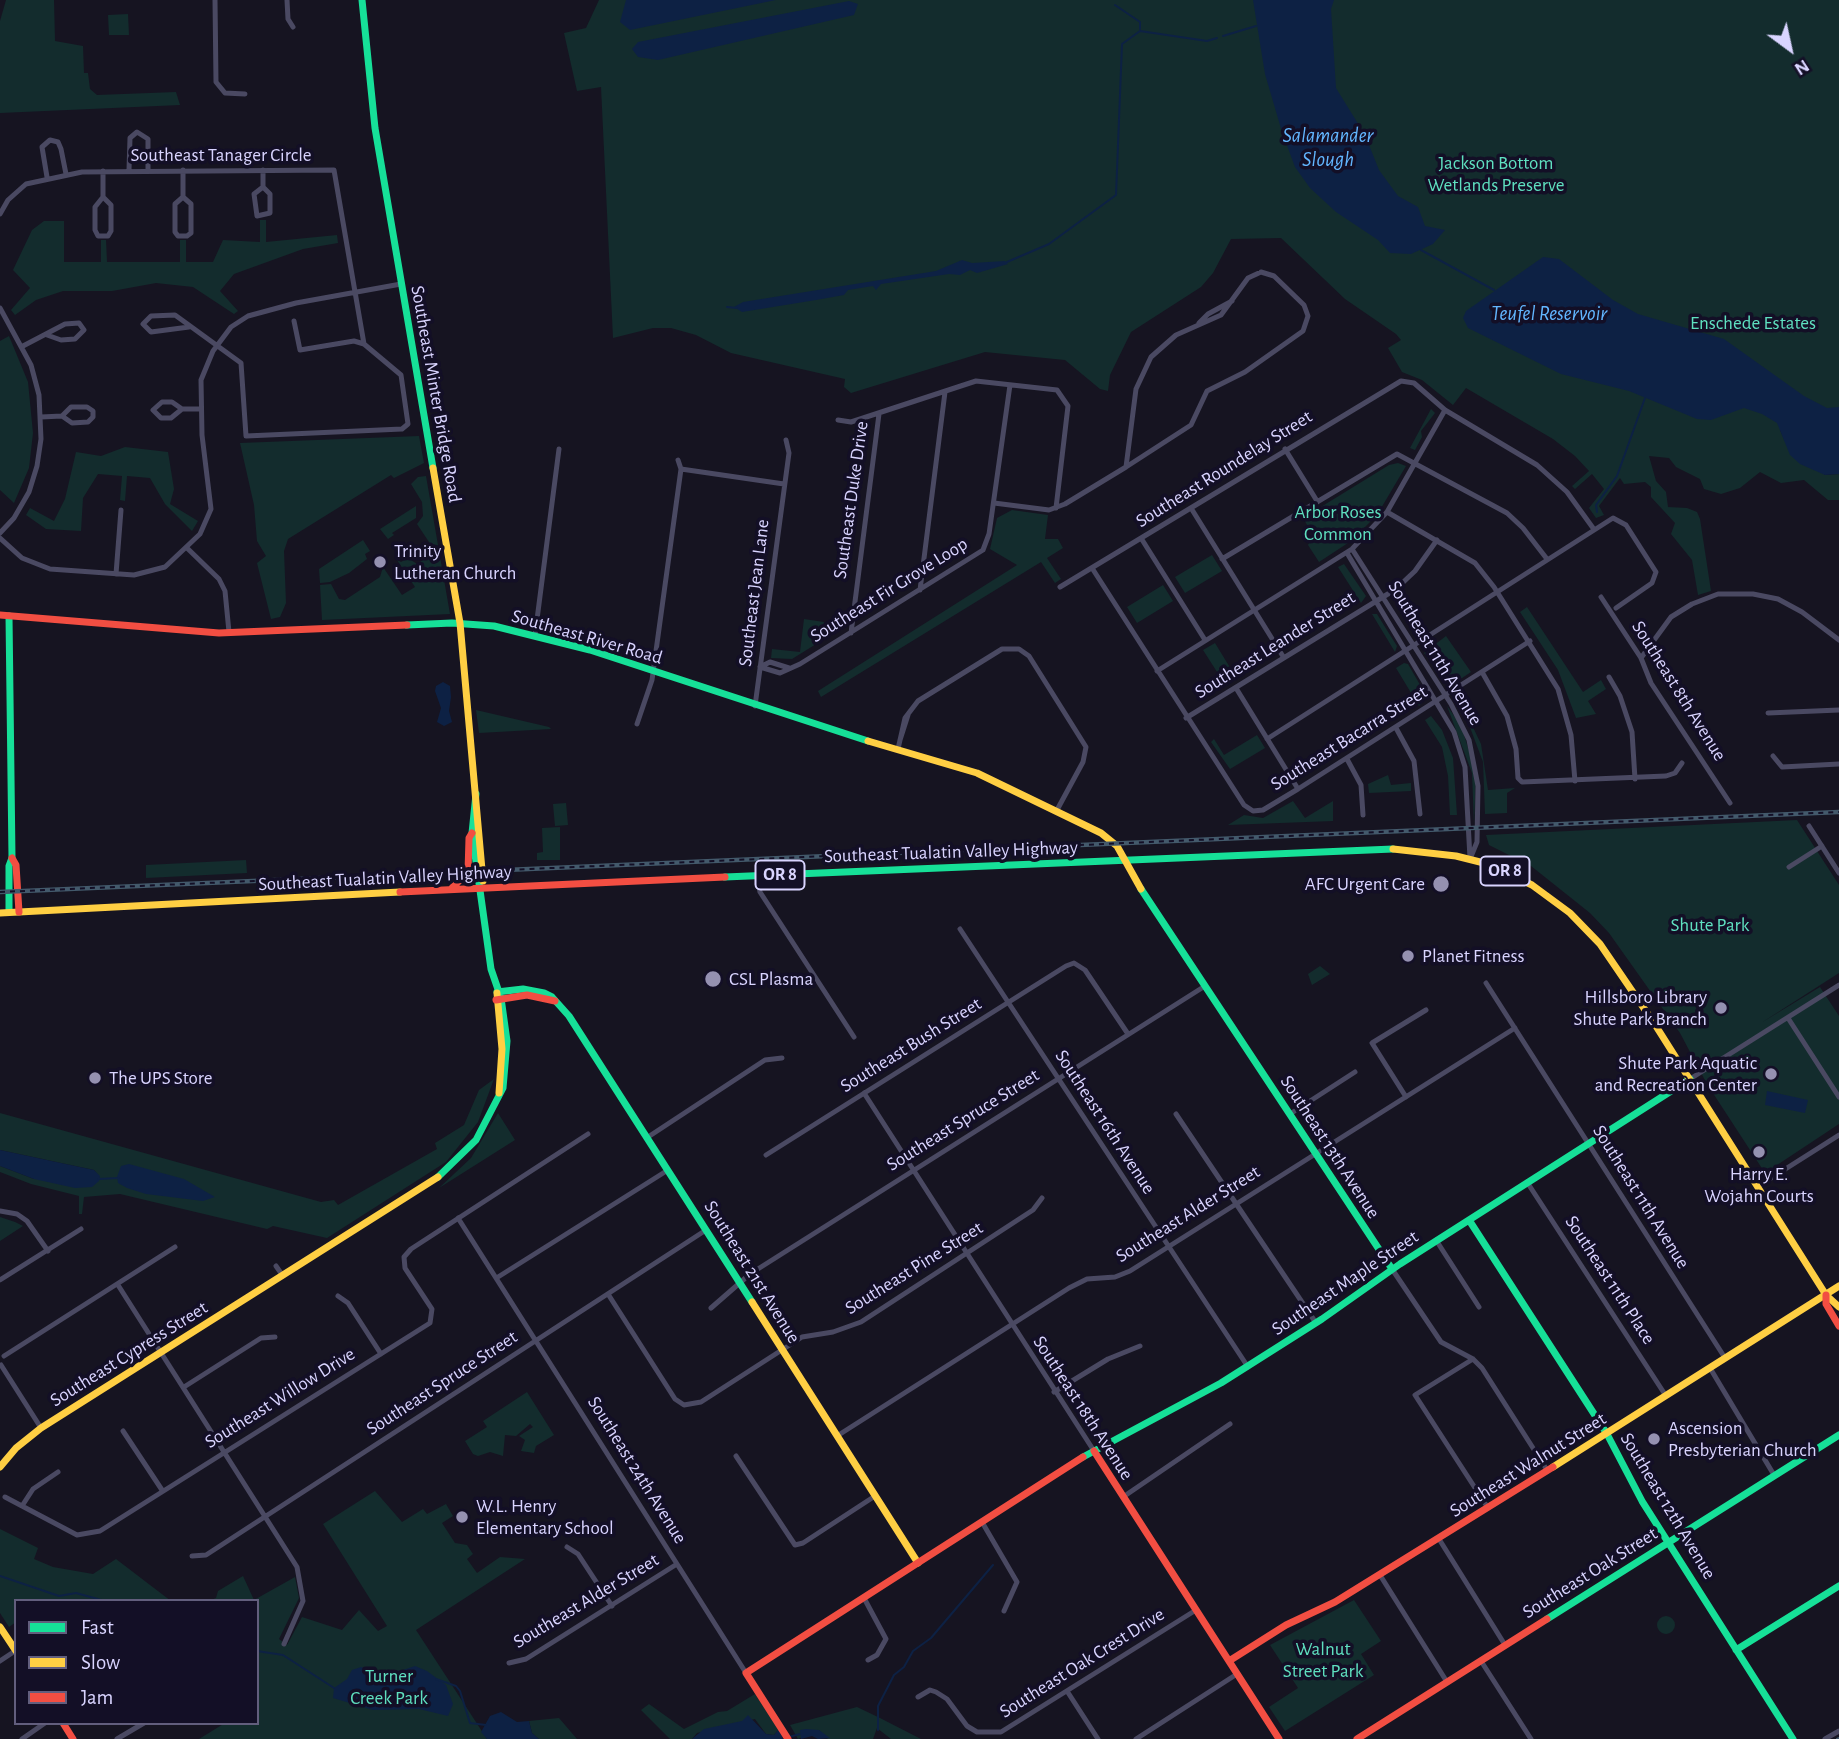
<!DOCTYPE html>
<style>
body{margin:0}
#map{position:relative;width:1839px;height:1739px;overflow:hidden;background:#161421;font-family:"Alegreya Sans",sans-serif}
canvas{display:block}
.legend{position:absolute;left:14px;top:1599px;width:245px;height:126px;box-sizing:border-box;background:#130f26;border:2px solid #625e7d;margin:0;padding:9px 12px;list-style:none;font-size:21px;color:#d9d4ff}
.legend li{display:flex;align-items:center;gap:14px;height:35px}
.legend b{width:35px;border:2px solid #625e7d}
.north{position:absolute;left:1755px;top:14px;width:70px;height:70px;-webkit-text-stroke:5px #130f26;paint-order:stroke;rotate:147deg;font-size:19px;font-weight:700;line-height:28px;text-align:center;color:#d9d4ff}
.north::after{content:'';display:block;margin:auto;width:24px;height:32px;background:#d9d4ff;clip-path:polygon(50% 0,100% 100%,50% 72%,0 100%)}
</style>
<div id="map">
<canvas width="1839" height="1739"></canvas>
<ul class="legend">
<li><b style="height:9px;background:#16e098"></b>Fast</li>
<li><b style="height:9px;background:#ffcf43"></b>Slow</li>
<li><b style="height:9px;background:#f24e42"></b>Jam</li>
</ul>
<div class="north">N</div>
</div>
<script>
const context = document.querySelector('canvas').getContext('2d');
context.lineJoin = 'round';
function fillPath(path, color) {
  context.fillStyle = color;
  context.fill(path, 'evenodd');
}
function toPath(rows) {
  const path = new Path2D();
  for (const r of rows) {
    if (r.length === 3) {
      path.moveTo(r[0] + r[2], r[1]);
      path.arc(r[0], r[1], r[2], 0, 2 * Math.PI);
      continue;
    }
    path.moveTo(r[0], r[1]);
    for (let i = 2; i < r.length; i += 2) path.lineTo(r[i], r[i + 1]);
  }
  return path;
}
function stroke(path, color, width, dash) {
  context.strokeStyle = color;
  context.lineWidth = width;
  context.lineCap = dash ? 'butt' : 'round';
  context.setLineDash(dash || []);
  context.stroke(path);
}
function label(font, color, halo, rows, align = 'center') {
  context.font = font + ' "Alegreya Sans",sans-serif';
  context.lineWidth = 7;
  context.setLineDash([]);
  context.textBaseline = 'middle';
  context.strokeStyle = halo;
  context.fillStyle = color;
  for (const [text, x, y, turn = 0] of rows) {
    context.save();
    context.translate(x, y);
    context.rotate((+turn || 0) * Math.PI / 180);
    context.textAlign = isNaN(turn) ? turn : align;
    if (halo) context.strokeText(text, 0, 0);
    context.fillText(text, 0, 0);
    context.restore();
  }
}
const green = toPath([
 [6,0,54,0,55,41,83,46,84,73,88,73,90,89,97,95,176,92,180,105,0,113,0,21],
 [599,0,1839,0,1839,456,1780,430,1785,441,1825,475,1839,474,1839,500,1828,500,1804,480,1781,483,1760,472,1740,488,1721,494,1704,489,1700,479,1676,467,1669,458,1649,456,1656,481,1666,492,1668,507,1687,508,1697,512,1700,519,1711,591,1698,595,1692,560,1671,534,1675,523,1651,497,1651,487,1645,482,1624,484,1620,478,1599,506,1604,515,1596,518,1589,508,1604,489,1592,474,1575,489,1572,486,1589,471,1575,456,1553,439,1466,388,1453,405,1422,380,1402,372,1388,348,1401,340,1396,334,1345,299,1281,238,1231,239,1213,273,1201,287,1131,332,1110,375,1108,391,1100,389,1065,360,985,352,851,393,844,387,845,379,731,353,696,335,671,328,653,328,613,338,601,87,577,91,564,33,586,28],
 [128,14,129,35,109,35,108,15],
 [260,220,266,220,266,242,337,235,338,243,303,249,234,274,220,291,238,311,234,314,193,287,156,283,112,291,63,291,36,300,15,315,11,310,30,288,13,270,32,230,44,221,64,221,64,262,101,262,101,240,106,240,107,262,180,262,180,240,186,240,186,262,213,262,223,240,260,242],
 [9,336,28,382,33,433,29,468,14,503,0,490,0,341],
 [1431,409,1435,413,1421,431,1422,437,1415,450,1410,448],
 [419,436,424,463,394,478,391,475,288,539,284,551,286,603,280,617,271,619,257,563,266,556,257,541,254,505,240,443],
 [125,447,168,452,174,489,170,504,198,521,192,531,165,504,150,478,127,476,125,501,120,500,122,476,98,474,83,498,81,531,46,529,26,515,30,508,54,521,65,499,76,452,101,456],
 [1398,463,1406,466,1377,515,1351,541,1319,562,1308,545,1313,535,1303,518,1389,465],
 [426,476,450,614,322,620,320,585,331,584,339,599,345,600,380,577,383,567,402,595,415,587,397,560,401,562,408,558,417,564,429,556,427,548,431,545,417,524,423,516,422,502,411,484,418,477],
 [416,506,416,518,392,533,394,535,388,539,380,529],
 [1012,510,1048,515,1045,539,1058,539,1063,548,1047,558,1061,579,1055,583,1041,562,821,697,818,691,1017,565,990,549,997,518],
 [363,540,370,551,365,554,367,559,349,573,330,582,320,583,319,569],
 [1212,555,1222,571,1185,593,1175,577],
 [1344,564,1366,596,1361,603,1338,567],
 [1163,585,1173,601,1137,623,1127,607],
 [1527,607,1583,692,1601,680,1606,689,1588,701,1596,714,1576,718,1558,670,1520,612],
 [1372,614,1377,614,1385,627,1397,646,1395,652],
 [804,619,824,622,821,641,792,659,771,658,772,649,800,652],
 [1446,636,1471,672,1450,686,1424,653],
 [1215,643,1237,679,1226,686,1203,650],
 [1404,663,1408,664,1427,697,1419,706,1396,668],
 [1459,698,1481,744,1488,790,1515,788,1507,793,1507,813,1485,814,1483,762],
 [1447,706,1461,725,1476,774,1474,825,1472,773],
 [476,710,549,727,551,729,479,733],
 [1431,716,1442,730,1453,758,1457,815,1450,815,1448,776,1442,747,1425,720],
 [1257,735,1265,748,1230,769,1211,742,1214,739,1224,755],
 [1388,775,1391,785,1411,783,1411,791,1369,793,1368,784],
 [1293,801,1305,818,1333,801,1333,821,1228,825,1244,815,1263,818],
 [566,803,568,825,555,826,553,804],
 [1797,820,1839,885,1839,973,1761,1023,1820,987,1839,1016,1839,1124,1765,1173,1707,1084,1680,1033,1609,933,1590,913,1531,866,1489,845,1486,835],
 [560,827,560,860,537,860,537,853,543,852,542,828],
 [246,860,247,873,146,878,146,865],
 [1320,966,1330,974,1312,985,1308,974],
 [494,1079,478,1122,446,1162,327,1238,273,1226,267,1229,120,1194,84,1197,82,1214,79,1214,79,1196,31,1184,0,1172,0,1166,34,1179,99,1176,94,1170,0,1150,0,1113,321,1202,334,1200,338,1205,437,1149,435,1143,464,1125,479,1090],
 [498,1113,515,1140,439,1188,471,1158],
 [0,1217,15,1222,23,1226,0,1241],
 [527,1392,554,1435,536,1446,534,1453,521,1451,525,1440,519,1436,533,1427,530,1424,516,1436,505,1435,503,1456,490,1452,478,1456,473,1454,465,1441,487,1427,483,1421],
 [375,1491,402,1522,423,1509,427,1514,446,1504,453,1516,442,1523,455,1543,467,1545,473,1554,467,1559,477,1573,500,1557,525,1559,416,1630,487,1739,199,1739,225,1723,257,1723,257,1601,208,1601,216,1598,218,1591,243,1576,254,1600,295,1577,299,1598,279,1639,287,1645,302,1617,342,1630,359,1610,378,1631,387,1626,323,1524],
 [0,1529,38,1548,34,1559,53,1567,93,1574,116,1559,171,1601,16,1601,16,1622,9,1627,0,1613],
 [1354,1600,1381,1641,1361,1654,1374,1675,1285,1731,1269,1707,1298,1688,1270,1645],
 [1666,1625,9],
 [755,1694,779,1729,774,1735,766,1734,755,1719,697,1733,692,1739,670,1739,641,1710,649,1704,684,1729,718,1712,727,1711],
 [857,1707,880,1718,921,1739,891,1739,877,1728,873,1739,828,1739,819,1730,798,1739,790,1725],
 [559,1718,577,1739,539,1739,532,1733,529,1721]
]);
const water = toPath([
 [626,0,776,0,630,30,620,22],
 [1253,0,1334,0,1331,9,1336,88,1365,135,1379,170,1398,196,1418,207,1425,226,1445,230,1433,244,1411,254,1390,253,1378,240,1336,212,1310,188,1295,167,1282,132,1265,74],
 [849,1,858,4,854,15,658,60,638,57,632,49,638,42],
 [1543,257,1559,259,1613,300,1638,314,1724,339,1804,396,1827,408,1839,407,1839,474,1825,475,1800,464,1790,455,1777,423,1762,414,1744,408,1711,420,1697,419,1629,391,1561,374,1468,328,1463,318,1466,311],
 [962,260,972,263,1005,261,1008,264,977,273,970,270,960,275,949,274,881,284,876,290,873,286,848,290,844,295,816,300,742,312,734,307,743,302,936,271],
 [443,682,450,686,451,697,449,711,452,722,444,726,437,722,441,708,435,691,436,686],
 [1767,1091,1808,1100,1805,1113,1765,1105],
 [0,1150,94,1170,100,1176,99,1181,92,1187,75,1188,34,1179,0,1166],
 [129,1164,184,1179,215,1197,203,1201,146,1194,127,1188,118,1183,117,1177,121,1166],
 [415,1666,427,1671,446,1685,453,1704,448,1716,419,1709,373,1710,333,1698,334,1688,347,1679,352,1670,361,1667,375,1673,394,1673],
 [501,1712,517,1722,529,1721,532,1733,539,1739,487,1739,481,1732,490,1716],
 [748,1715,766,1734,774,1735,779,1729,783,1739,692,1739,704,1729,742,1721],
 [806,1729,819,1730,830,1738,818,1739,812,1736,801,1739,800,1730]
]);
const stream = toPath([
 [1115,5,1140,22,1140,29],
 [1223,36,1256,26],
 [1421,250,1494,290],
 [1007,262,1049,244,1116,195,1122,44,1140,31,1207,41,1217,38],
 [727,307,737,308],
 [1597,512,1596,505,1617,476,1645,398],
 [1304,1114,1313,1125,1306,1113],
 [98,1179,119,1178],
 [0,1576,59,1596,76,1593,105,1601],
 [257,1651,283,1655,334,1688],
 [436,1679,456,1686,460,1691,470,1723,486,1725],
 [878,1730,878,1706,894,1675,904,1667,913,1651,931,1638,993,1565],
 [789,1737,800,1734]
]);
const street = toPath([
 [215,0,216,82,225,93,245,94],
 [287,0,288,19,293,27],
 [129,170,130,138,137,132,148,139,148,170],
 [263,170,263,187,270,194,270,213,257,216,254,194,263,187],
 [103,171,103,197,111,205,111,231,108,236,98,236,95,230,95,207,103,197],
 [47,177,42,147,50,140,58,142,61,149,66,174],
 [183,197,175,204,175,232,178,236,187,236,191,233,191,204,183,197,183,170],
 [0,214,8,200,26,184,82,172,334,170,364,344,401,375,408,424,402,429,246,436,241,363,175,315,151,316,143,324,151,332,189,327],
 [1261,272,1274,276,1304,305,1308,316,1303,331,1245,372,1207,391,1191,425,1126,467,1136,389,1151,357,1176,335,1221,315,1248,278,1261,272],
 [0,308,31,365,39,395,41,439,37,466,29,492,14,518,0,533],
 [294,321,300,350,354,341,364,344],
 [1199,323,1208,314,1232,301],
 [23,346,65,324,79,323,84,330,75,339,61,340,47,335],
 [182,409,171,418,161,418,153,410,162,402,172,402,182,409,200,409],
 [41,417,62,416,71,407,87,407,93,411,93,417,88,422,72,423,62,416],
 [838,420,851,422,976,381,1057,390,1068,406,1056,508],
 [1285,449,1317,501],
 [681,469,784,484],
 [994,503,1049,510,1065,504,1126,467],
 [1191,508,1284,658],
 [1387,512,1475,563,1494,587,1558,689,1571,735,1575,781],
 [0,538,22,558,50,569,134,575,165,567,200,534,211,509,202,435,201,380,213,351,231,327,248,316,296,303,401,284],
 [1141,538,1205,640],
 [187,548,219,579,225,591,229,632],
 [1352,549,1451,704,1469,740,1478,786,1477,842,1470,859],
 [1347,553,1454,732,1465,767,1470,858],
 [1222,559,1397,454,1507,513,1523,528,1547,559],
 [1092,568,1244,805,1253,811,1263,810,1298,789,1530,641],
 [116,574,121,510],
 [1060,587,1401,381,1414,383,1445,410,1537,465,1567,492,1593,528],
 [920,590,945,392],
 [1601,597,1641,658,1651,683,1730,803],
 [851,633,879,414],
 [535,635,559,449],
 [1641,658,1671,617,1692,604,1718,594,1753,594,1778,599,1802,612,1839,640],
 [760,667,780,673,800,664,983,550,989,534,1010,385],
 [760,667,770,662,789,668],
 [1157,671,1352,549,1387,512,1445,410],
 [1482,672,1507,716,1516,749,1518,778,1522,782,1666,776,1675,773,1682,763],
 [1609,677,1620,696,1632,732,1635,779],
 [1236,688,1298,789],
 [755,706,789,453,786,440],
 [1768,713,1839,710],
 [1186,718,1396,589,1415,571,1437,540],
 [637,724,652,680,681,469,678,460],
 [1396,728,1414,761,1420,814],
 [1267,739,1613,518,1626,525,1656,572,1652,583,1616,608],
 [900,740,908,715],
 [898,749,905,718,918,701,1002,649,1019,649,1029,656,1086,747,1083,762,1057,810],
 [1773,756,1782,767,1839,764],
 [1347,759,1361,785,1363,815],
 [1809,826,1839,873],
 [1789,867,1822,846],
 [757,876,760,892,854,1037],
 [960,929,1248,1367],
 [1486,983,1725,1358],
 [1788,1018,1839,1097],
 [1690,1079,1839,985],
 [864,1093,1094,1451],
 [1406,1097,1372,1043,1426,1010],
 [1176,1114,1316,1323],
 [1290,1114,1355,1072],
 [648,1137,765,1060,782,1058],
 [766,1155,1066,966,1074,963,1085,970,1128,1034],
 [1527,1182,1666,1396],
 [1757,1187,1839,1135],
 [0,1211,17,1214,27,1221,48,1251],
 [458,1218,746,1673],
 [1436,1240,1479,1307],
 [276,1266,283,1276],
 [1392,1269,1441,1342,1473,1359,1482,1368,1547,1470],
 [498,1277,668,1170],
 [0,1280,81,1229],
 [118,1285,297,1567,303,1601,284,1644],
 [608,1294,675,1399,684,1405,701,1402,802,1337,833,1332,861,1322,1033,1210,1042,1198],
 [338,1296,348,1303,381,1354],
 [711,1308,750,1274,1205,986],
 [4,1356,175,1247],
 [1473,1359,1415,1395,1488,1508],
 [1,1365,41,1428],
 [1710,1368,1774,1475],
 [184,1387,261,1338,275,1337],
 [1054,1392,1108,1359,1140,1346],
 [123,1431,162,1490],
 [837,1436,1069,1288,1087,1279,1115,1277,1130,1271,1515,1028],
 [736,1456,795,1545,803,1543,875,1496],
 [58,1472,33,1489,22,1506,77,1535,100,1531,430,1323,432,1309,405,1268,404,1257,411,1249,588,1134],
 [5,1497,22,1506],
 [1123,1497,1230,1424],
 [982,1522,1017,1582,1004,1611],
 [1439,1539,1505,1645],
 [567,1547,578,1554,612,1606],
 [192,1556,206,1555,706,1230],
 [1380,1575,1447,1682],
 [864,1598,886,1639,877,1655,868,1660],
 [0,1661,15,1651],
 [1481,1661,1531,1739],
 [509,1663,526,1659,677,1564],
 [1067,1691,1098,1739],
 [918,1697,930,1690,936,1692,947,1699,967,1726,977,1732,1001,1732,1196,1610],
 [22,1739,45,1723],
 [117,1739,144,1723],
 [1136,1739,1237,1674],
 [1825,1739,1839,1731]
]);
const fast = toPath([
 [362,0,375,128,433,468],
 [9,616,12,858,9,866,9,912],
 [407,625,452,623,494,626,590,650,868,741],
 [725,877,1393,849],
 [1141,889,1392,1269],
 [497,992,523,989,544,993,552,997,569,1016,752,1302],
 [438,1177,476,1140,503,1088,507,1041,501,998,491,969,472,833,476,794],
 [1469,1220,1607,1434,1642,1501,1793,1739],
 [1083,1457,1221,1383,1322,1319,1400,1264,1690,1079],
 [1547,1619,1839,1435],
 [1736,1650,1839,1586]
]);
const slow = toPath([
 [433,468,460,623,483,881],
 [868,741,977,773,1101,833,1117,846,1141,889],
 [1393,849,1456,856,1488,864,1532,885,1570,913,1600,944,1654,1023,1826,1295,1839,1307],
 [0,913,400,892],
 [497,993,502,1049,499,1093],
 [752,1302,918,1563],
 [0,1467,16,1448,41,1428,438,1177],
 [1553,1467,1839,1286],
 [0,1627,16,1651]
]);
const jam = toPath([
 [0,615,219,633,407,625],
 [12,858,16,865,19,912],
 [452,888,468,872,469,838,472,833],
 [400,892,725,877],
 [496,1000,527,995,555,1001],
 [1826,1295,1826,1304,1839,1326],
 [1094,1451,1279,1739],
 [1229,1661,1286,1625,1335,1602,1553,1467],
 [63,1723,73,1739],
 [788,1739,746,1673,1083,1457],
 [1357,1739,1547,1619]
]);
const tram = toPath([
 [1837,1739,1839,1738]
]);
const rail = toPath([
 [0,892,1839,812]
]);
const markers = [
 [380,562,7,"#9591b1"],
 [1441,884,9,"#9591b1"],
 [1408,956,7,"#9591b1"],
 [713,979,9,"#9591b1"],
 [1721,1008,7,"#9591b1"],
 [1771,1074,7,"#9591b1"],
 [95,1078,7,"#9591b1"],
 [1759,1152,7,"#9591b1"],
 [1654,1439,7,"#9591b1"],
 [462,1517,7,"#9591b1"]
];
const shields = [
 [1505,871,49],
 [780,875,49]
];
const shieldNames = [
 ["OR 8",1505,871],
 ["OR 8",780,875]
];
const streetNames = [
 ["Southeast Tanager Circle",221,155],
 ["Southeast Minter Bridge Road",436,394,80],
 ["Southeast Roundelay Street",1224,469,-32],
 ["Southeast Duke Drive",851,500,-82],
 ["Southeast Fir Grove Loop",889,590,-32],
 ["Southeast Jean Lane",754,593,-83],
 ["Southeast River Road",587,637,16],
 ["Southeast Leander Street",1275,645,-32],
 ["Southeast 11th Avenue",1435,653,59],
 ["Southeast 8th Avenue",1679,691,58],
 ["Southeast Bacarra Street",1349,738,-32],
 ["Southeast Tualatin Valley Highway",951,852,-2],
 ["Southeast Tualatin Valley Highway",385,878,-3],
 ["Southeast Bush Street",911,1045,-32],
 ["Southeast Spruce Street",963,1120,-32],
 ["Southeast 16th Avenue",1105,1122,57],
 ["Southeast 13th Avenue",1330,1147,57],
 ["Southeast 11th Avenue",1641,1197,58],
 ["Southeast Alder Street",1188,1214,-32],
 ["Southeast Pine Street",914,1268,-32],
 ["Southeast 21st Avenue",752,1272,58],
 ["Southeast 11th Place",1610,1280,57],
 ["Southeast Maple Street",1345,1283,-34],
 ["Southeast Cypress Street",129,1354,-32],
 ["Southeast Spruce Street",442,1383,-33],
 ["Southeast Willow Drive",280,1398,-32],
 ["Southeast 18th Avenue",1083,1408,57],
 ["Southeast Walnut Street",1528,1465,-32],
 ["Southeast 24th Avenue",637,1470,58],
 ["Southeast 12th Avenue",1668,1506,59],
 ["Southeast Oak Street",1590,1573,-32],
 ["Southeast Alder Street",586,1601,-31],
 ["Southeast Oak Crest Drive",1082,1663,-32]
];
const parkNames = [
 ["Jackson Bottom",1496,163],
 ["Wetlands Preserve",1496,185],
 ["Enschede Estates",1753,323],
 ["Arbor Roses",1338,512],
 ["Common",1338,534],
 ["Shute Park",1710,925],
 ["Walnut",1323,1649],
 ["Street Park",1323,1671],
 ["Turner",389,1676],
 ["Creek Park",389,1698]
];
const poiNames = [
 ["Trinity",394,551],
 ["Lutheran Church",394,573],
 ["AFC Urgent Care",1425,884,"right"],
 ["Planet Fitness",1422,956],
 ["CSL Plasma",729,979],
 ["Hillsboro Library",1707,997,"right"],
 ["Shute Park Branch",1707,1019,"right"],
 ["Shute Park Aquatic",1757,1063,"right"],
 ["and Recreation Center",1757,1085,"right"],
 ["The UPS Store",109,1078],
 ["Harry E.",1759,1174,"center"],
 ["Wojahn Courts",1759,1196,"center"],
 ["Ascension",1668,1428],
 ["Presbyterian Church",1668,1450],
 ["W.L. Henry",476,1506],
 ["Elementary School",476,1528]
];
const waterNames = [
 ["Salamander",1328,136],
 ["Slough",1328,160],
 ["Teufel Reservoir",1549,314]
];
fillPath(green, '#132c2d');
fillPath(water, '#0d2144');
stroke(stream, '#0d2144', 2);
stroke(street, '#4a4962', 5);
stroke(fast, '#16e098', 7);
stroke(slow, '#ffcf43', 7);
stroke(jam, '#f24e42', 7);
stroke(tram, '#43596b', 2);
stroke(rail, '#43596b', 4.5);
stroke(rail, '#130f26', 2, [5]);
for (const [x, y, r, color] of markers) {
  const dot = new Path2D();
  dot.arc(x, y, r, 0, 2 * Math.PI);
  context.fillStyle = color;
  context.fill(dot);
  stroke(dot, '#130f26', 2.5);
}
for (const [x, y, w] of shields) {
  const box = new Path2D();
  box.roundRect(x - w / 2, y - 14.5, w, 29, 5);
  context.fillStyle = '#130f26';
  context.fill(box);
  stroke(box, '#d9d4ff', 2);
}
label('bold 18px', '#d9d4ff', null, shieldNames);
label('19px', '#d9d4ff', '#130f26', streetNames);
label('19px', '#5fe0c0', '#130f26', parkNames);
label('19px', '#d9d4ff', '#130f26', poiNames, 'left');
label('italic 21px', '#62b6ff', '#130f26', waterNames);
</script>
